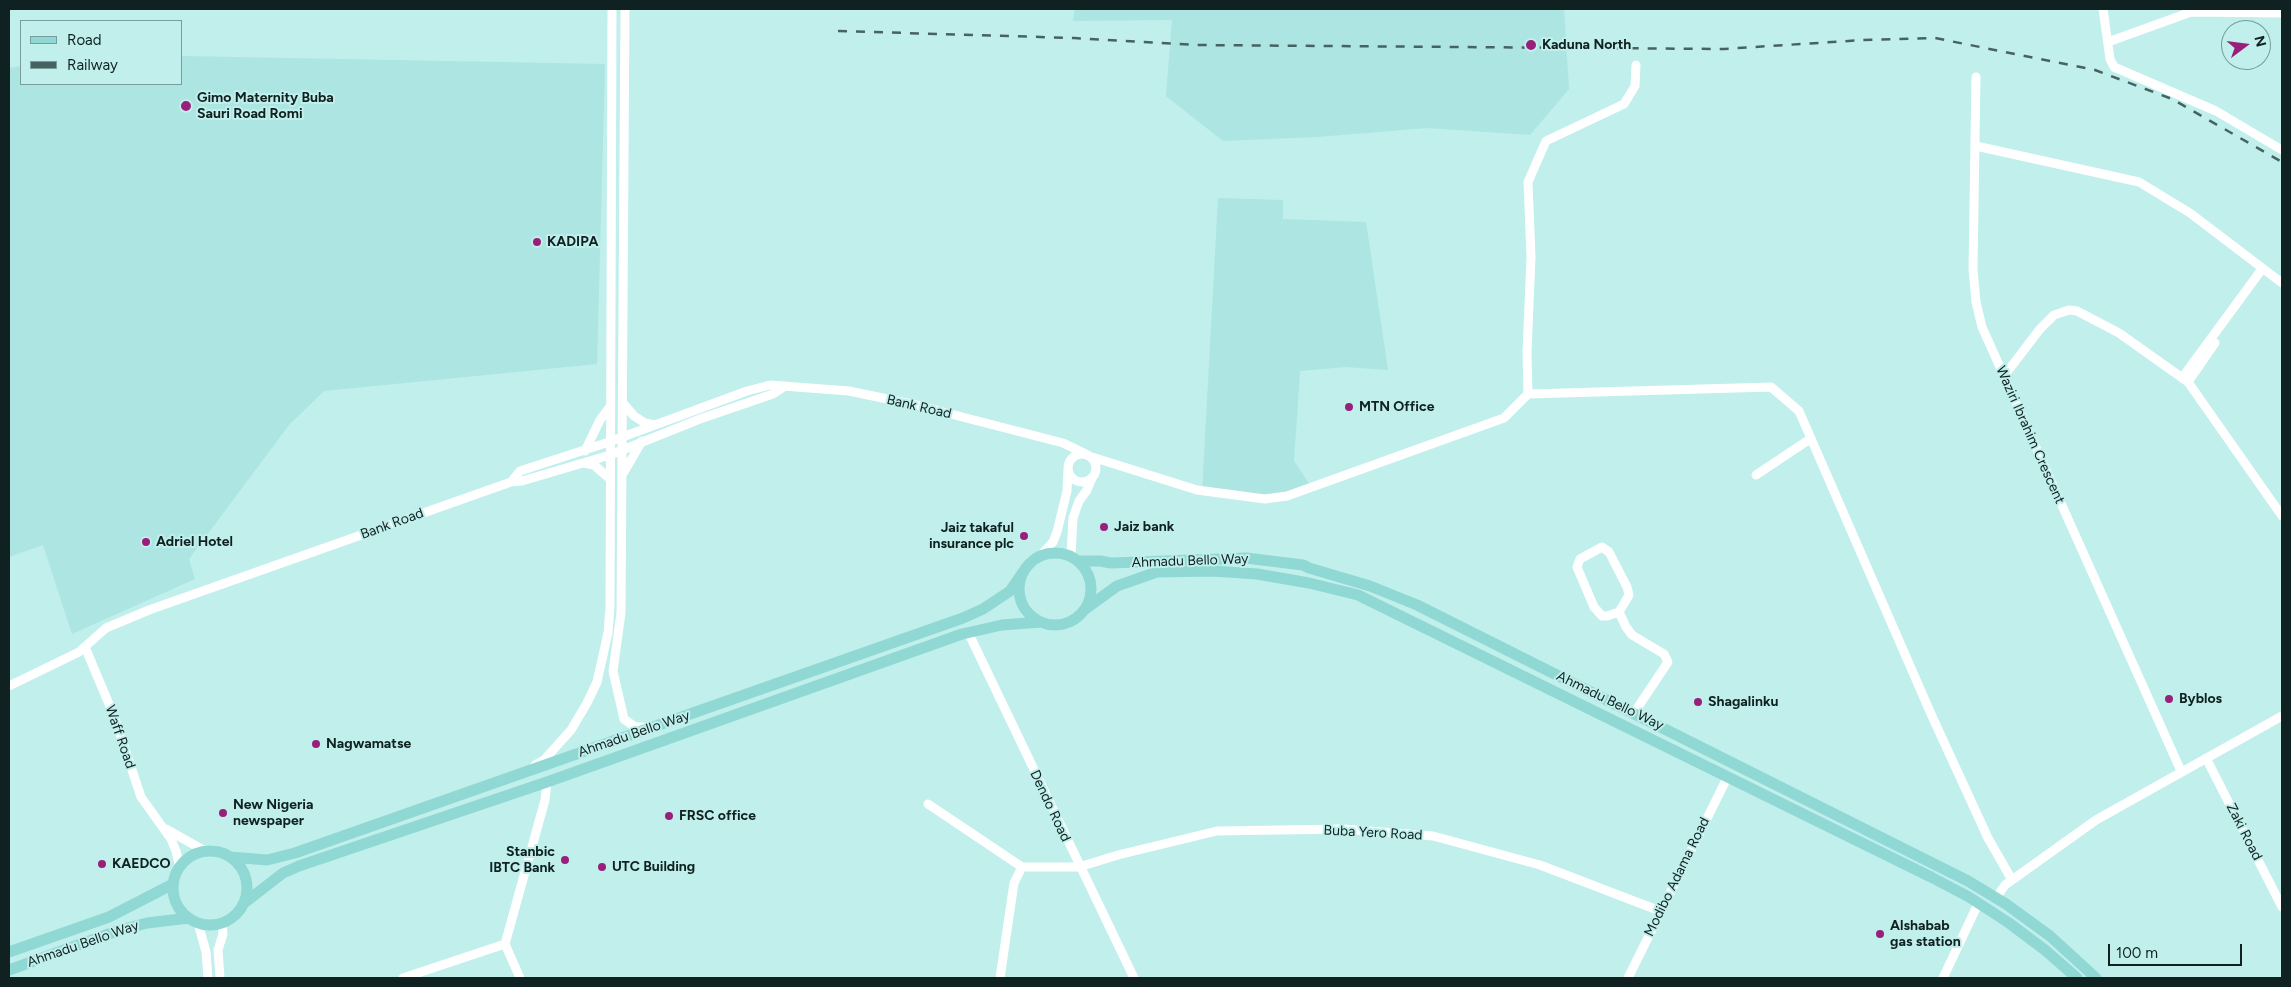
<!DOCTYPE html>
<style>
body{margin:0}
#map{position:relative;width:2291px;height:987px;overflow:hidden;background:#c0efec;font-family:Figtree,sans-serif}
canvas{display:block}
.frame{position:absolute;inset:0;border:10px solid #0f2120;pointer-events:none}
.legend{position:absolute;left:20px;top:20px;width:162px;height:65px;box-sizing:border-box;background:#c0efec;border:1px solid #799d9a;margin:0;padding:6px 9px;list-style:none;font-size:15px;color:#0f2120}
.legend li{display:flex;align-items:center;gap:10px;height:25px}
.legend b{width:25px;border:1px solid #799d9a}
.north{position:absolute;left:2221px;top:20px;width:50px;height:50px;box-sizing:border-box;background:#c0efec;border:1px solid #799d9a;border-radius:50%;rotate:75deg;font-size:14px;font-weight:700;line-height:20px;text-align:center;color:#0f2120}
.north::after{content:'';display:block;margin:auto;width:18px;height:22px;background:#99207a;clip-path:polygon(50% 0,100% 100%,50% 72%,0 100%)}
.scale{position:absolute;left:2108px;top:944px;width:134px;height:22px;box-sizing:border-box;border:2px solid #0f2120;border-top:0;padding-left:6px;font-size:15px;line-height:18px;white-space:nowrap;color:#0f2120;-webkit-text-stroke:4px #c0efec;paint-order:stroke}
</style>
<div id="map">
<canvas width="2291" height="987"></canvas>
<div class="frame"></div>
<ul class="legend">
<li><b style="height:6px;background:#90d8d4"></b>Road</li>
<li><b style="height:6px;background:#476361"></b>Railway</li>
</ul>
<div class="north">N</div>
<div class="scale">100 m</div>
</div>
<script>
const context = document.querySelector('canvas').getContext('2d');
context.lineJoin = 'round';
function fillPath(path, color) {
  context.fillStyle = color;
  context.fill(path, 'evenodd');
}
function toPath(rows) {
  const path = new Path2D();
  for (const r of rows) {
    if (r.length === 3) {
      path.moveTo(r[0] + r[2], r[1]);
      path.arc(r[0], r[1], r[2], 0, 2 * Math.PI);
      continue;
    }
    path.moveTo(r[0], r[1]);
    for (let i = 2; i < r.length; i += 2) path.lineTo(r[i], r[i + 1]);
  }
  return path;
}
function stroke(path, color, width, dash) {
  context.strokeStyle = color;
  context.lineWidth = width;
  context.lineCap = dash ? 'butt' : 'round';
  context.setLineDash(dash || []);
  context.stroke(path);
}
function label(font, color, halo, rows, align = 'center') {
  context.font = font + ' Figtree,sans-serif';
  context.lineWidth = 4;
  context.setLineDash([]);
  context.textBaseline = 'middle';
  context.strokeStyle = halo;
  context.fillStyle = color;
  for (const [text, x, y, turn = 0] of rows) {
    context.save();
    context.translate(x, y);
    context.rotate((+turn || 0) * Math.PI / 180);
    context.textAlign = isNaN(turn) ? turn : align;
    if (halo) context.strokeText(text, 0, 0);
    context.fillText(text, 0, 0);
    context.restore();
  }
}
const built = toPath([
 [1075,9,1564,9,1569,89,1530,135,1427,128,1317,137,1223,141,1166,96,1172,20,1073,21],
 [181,56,605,64,597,364,324,391,289,425,189,559,195,579,72,634,43,545,9,557,9,68,21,66,21,84,181,84],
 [1218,198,1283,200,1283,219,1366,222,1388,370,1345,367,1300,371,1294,461,1310,485,1269,499,1202,494]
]);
const minor = toPath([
 [625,9,621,613,613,671,624,719,635,727,647,727],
 [2103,9,2110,59,2114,67,2216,111,2282,150],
 [2108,42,2191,12,2282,13],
 [1976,77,1973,269,1976,302,1982,327,2181,771],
 [1976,146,2139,182,2190,213,2282,283],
 [2004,376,2040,329,2054,315,2069,310,2077,311,2119,333,2188,382,2282,516],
 [2182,378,2262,269],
 [2188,382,2215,343],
 [1528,394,1771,387,1799,411,1931,714,1988,838,2012,880],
 [623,403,634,416,645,423,655,425],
 [585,451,600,420,609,408],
 [1082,468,14],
 [1092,457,1197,490,1265,499,1287,496,1504,418,1528,394,1527,352,1531,257,1528,182,1546,141,1624,104,1635,86,1636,65],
 [584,463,594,465,610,479],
 [624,472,642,441],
 [1756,475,1810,439],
 [511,482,522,481,610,455,700,419,773,394,785,386],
 [1602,547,1609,552,1627,587,1629,595,1619,612,1607,616,1602,616,1594,607,1577,567,1580,559,1602,547],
 [1040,556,1053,542,1057,532,1067,491,1068,469],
 [1071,556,1073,518,1079,501,1087,490,1092,478],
 [1619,612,1626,627,1632,635,1664,654,1668,662,1634,713],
 [968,632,1134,978],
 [85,647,114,716,141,797,171,839,176,851,179,864,176,874],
 [9,686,79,652,106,628,149,610,511,482,520,471,609,442,747,391,770,385,849,391,916,405,1063,443,1086,454],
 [2206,758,2282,907],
 [535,765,544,760,571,730,587,703,597,682,608,633,610,608,612,9],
 [928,804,1022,867],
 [166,829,205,851],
 [1996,898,2005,885,2096,820,2282,716],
 [198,923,206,952,208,978],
 [220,978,218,950,223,934,222,923],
 [403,978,505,944],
 [520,978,505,944,545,800,547,782],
 [1000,978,1014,883,1022,867,1079,867,1118,855,1217,831,1343,829,1433,836,1540,865,1660,911],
 [1628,978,1728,776],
 [1943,978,1978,904]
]);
const major = toPath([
 [1055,589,36],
 [1078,561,1100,561,1111,563,1246,558,1303,565,1309,568,1370,586,1417,605,1968,881,2006,904,2050,936,2096,978],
 [1084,610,1117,586,1157,572,1213,571,1257,574,1309,583,1358,595,1931,877,1969,897,2009,923,2045,950,2077,978],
 [210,888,37],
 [230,857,267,860,295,853,963,618,983,609,1010,591,1023,572],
 [243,904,283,873,299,866,547,782,962,634,1002,625,1041,622],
 [9,952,109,917,173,884],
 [9,970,117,931,147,923,189,918]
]);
const rail = toPath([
 [838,31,1074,38,1196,45,1724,49,1863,40,1935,38,2095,70,2172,99,2282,162]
]);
const markers = [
 [1531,45,6,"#99207a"],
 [186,106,6,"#99207a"],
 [537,242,5,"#99207a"],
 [1349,407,5,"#99207a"],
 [1104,527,5,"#99207a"],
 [1024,536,5,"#99207a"],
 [146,542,5,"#99207a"],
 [2169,699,5,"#99207a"],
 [1698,702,5,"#99207a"],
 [316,744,5,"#99207a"],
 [223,813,5,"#99207a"],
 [669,816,5,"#99207a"],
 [565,860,5,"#99207a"],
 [102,864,5,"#99207a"],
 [602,867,5,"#99207a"],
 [1880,934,5,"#99207a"]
];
const poiNames = [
 ["Kaduna North",1542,45],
 ["Gimo Maternity Buba",197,98],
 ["Sauri Road Romi",197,114],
 ["KADIPA",547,242],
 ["MTN Office",1359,407],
 ["Jaiz bank",1114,527],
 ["Jaiz takaful",1014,528,"right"],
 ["insurance plc",1014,544,"right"],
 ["Adriel Hotel",156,542],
 ["Byblos",2179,699],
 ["Shagalinku",1708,702],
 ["Nagwamatse",326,744],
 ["New Nigeria",233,805],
 ["newspaper",233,821],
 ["FRSC office",679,816],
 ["Stanbic",555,852,"right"],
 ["IBTC Bank",555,868,"right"],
 ["KAEDCO",112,864],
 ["UTC Building",612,867],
 ["Alshabab",1890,926],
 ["gas station",1890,942]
];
const streetNames = [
 ["Bank Road",919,407,13],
 ["Waziri Ibrahim Crescent",2030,435,66],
 ["Bank Road",392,524,-20],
 ["Ahmadu Bello Way",1190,561,-2],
 ["Ahmadu Bello Way",1610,701,26],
 ["Ahmadu Bello Way",634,734,-19],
 ["Waff Road",120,737,71],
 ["Dendo Road",1050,806,65],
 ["Zaki Road",2244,832,63],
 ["Buba Yero Road",1373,833,3],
 ["Modibo Adama Road",1677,877,-64],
 ["Ahmadu Bello Way",83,944,-19]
];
fillPath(built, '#ace5e1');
stroke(minor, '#fff', 9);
stroke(major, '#90d8d4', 11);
stroke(rail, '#476361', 2.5, [9, 9]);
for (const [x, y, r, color] of markers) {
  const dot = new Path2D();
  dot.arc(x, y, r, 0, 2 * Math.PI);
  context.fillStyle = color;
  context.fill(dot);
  stroke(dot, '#c0efec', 2);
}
label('bold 14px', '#0f2120', '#c0efec', poiNames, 'left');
label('14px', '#0f2120', '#c0efec', streetNames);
</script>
